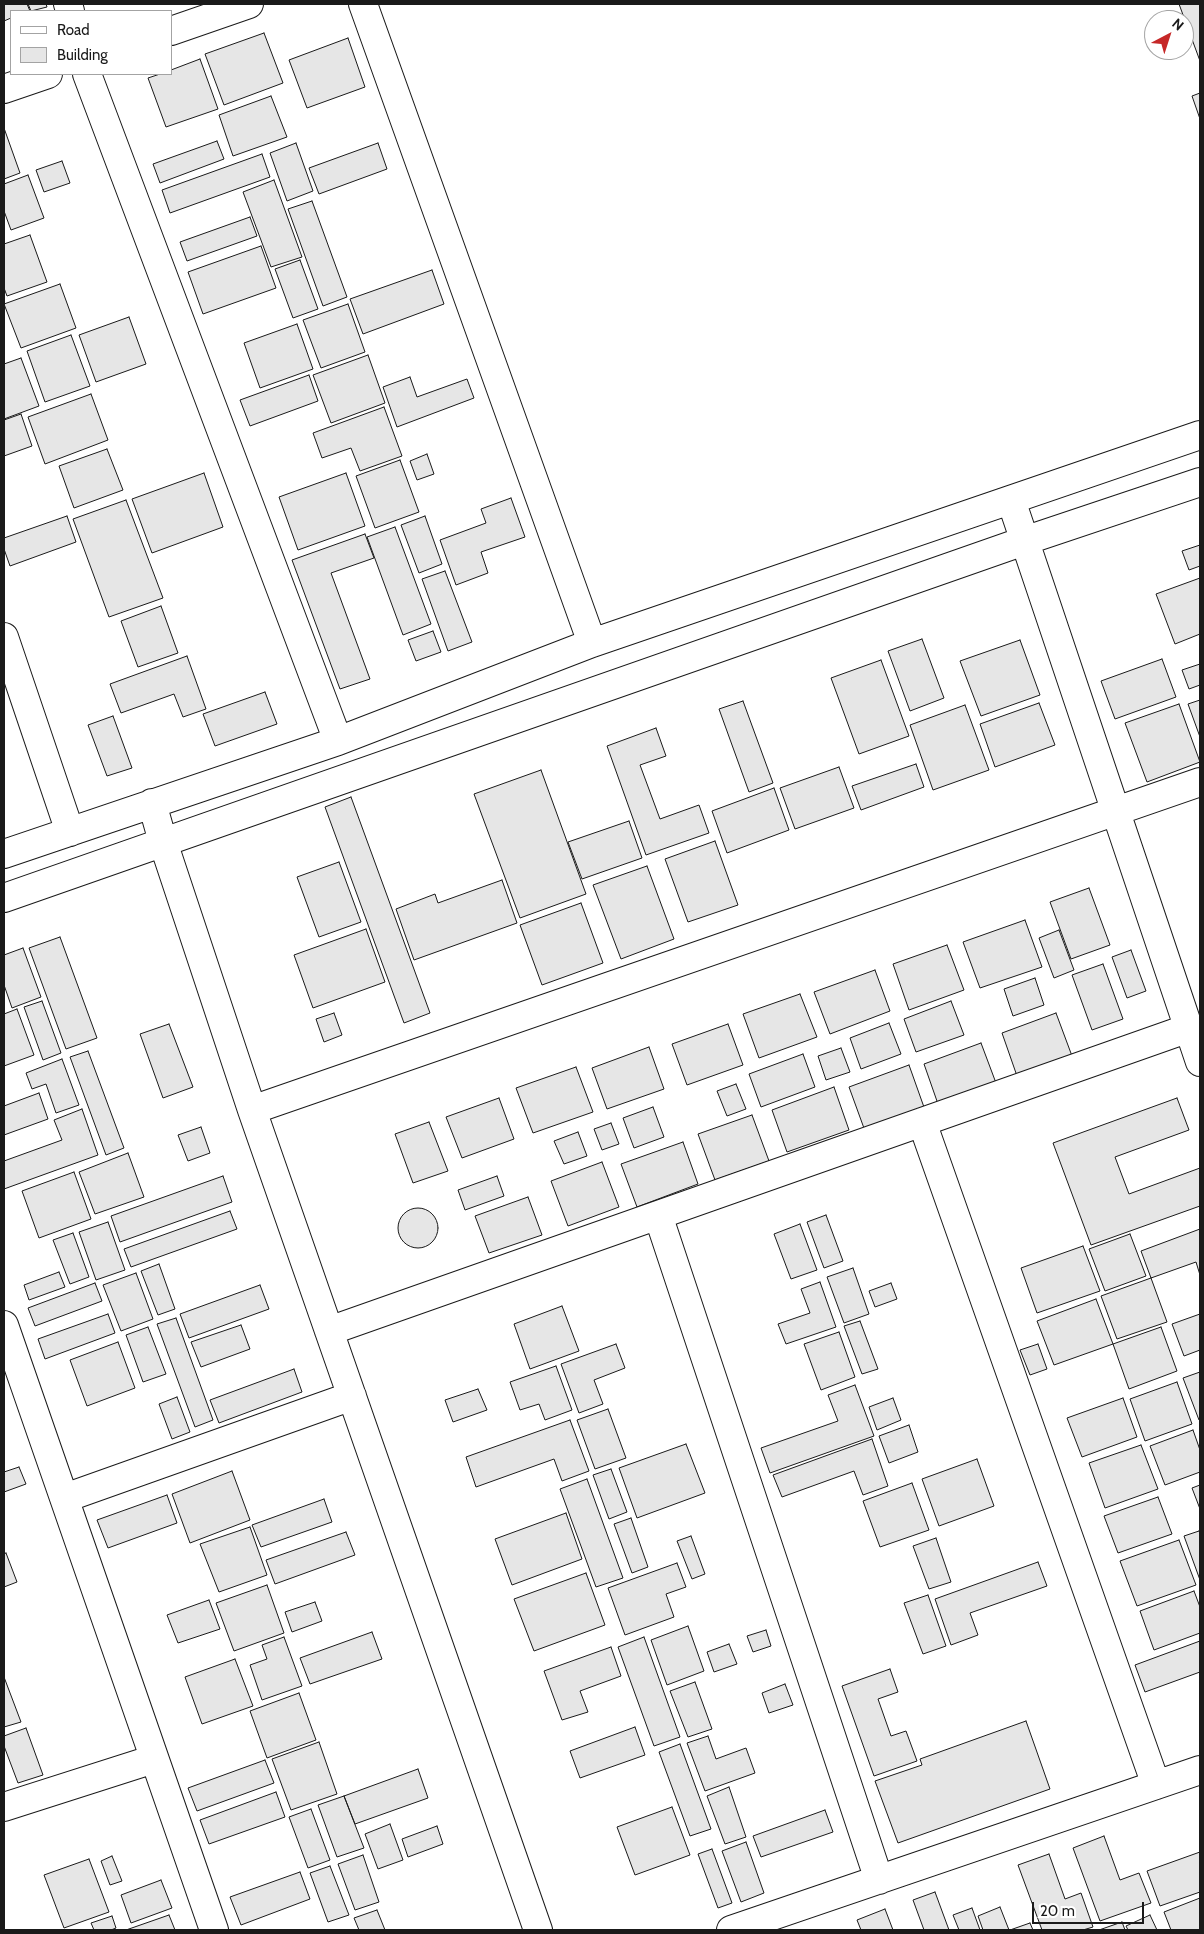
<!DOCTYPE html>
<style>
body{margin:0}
#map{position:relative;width:1204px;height:1934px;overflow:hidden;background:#fff;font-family:Cabin,sans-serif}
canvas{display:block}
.frame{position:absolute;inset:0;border:5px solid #1a1a1a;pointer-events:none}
.legend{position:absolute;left:10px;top:10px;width:162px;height:65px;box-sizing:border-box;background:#fff;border:1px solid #a3a3a3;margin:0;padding:6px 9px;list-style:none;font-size:15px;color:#1a1a1a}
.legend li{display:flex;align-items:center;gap:10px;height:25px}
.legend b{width:25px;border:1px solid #a3a3a3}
.north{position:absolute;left:1144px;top:10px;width:50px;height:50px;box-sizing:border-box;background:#fff;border:1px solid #a3a3a3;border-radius:50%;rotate:40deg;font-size:14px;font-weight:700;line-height:20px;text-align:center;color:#1a1a1a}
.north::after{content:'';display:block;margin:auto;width:18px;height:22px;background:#c62828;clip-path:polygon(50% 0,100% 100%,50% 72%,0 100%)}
.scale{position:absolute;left:1032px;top:1902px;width:112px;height:22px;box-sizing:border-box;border:2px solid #1a1a1a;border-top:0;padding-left:6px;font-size:15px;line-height:18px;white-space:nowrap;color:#1a1a1a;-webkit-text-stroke:4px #fff;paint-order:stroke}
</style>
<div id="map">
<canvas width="1204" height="1934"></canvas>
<div class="frame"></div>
<ul class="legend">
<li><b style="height:6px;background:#fff"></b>Road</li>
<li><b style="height:14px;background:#e6e6e6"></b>Building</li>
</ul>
<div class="north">N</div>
<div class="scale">20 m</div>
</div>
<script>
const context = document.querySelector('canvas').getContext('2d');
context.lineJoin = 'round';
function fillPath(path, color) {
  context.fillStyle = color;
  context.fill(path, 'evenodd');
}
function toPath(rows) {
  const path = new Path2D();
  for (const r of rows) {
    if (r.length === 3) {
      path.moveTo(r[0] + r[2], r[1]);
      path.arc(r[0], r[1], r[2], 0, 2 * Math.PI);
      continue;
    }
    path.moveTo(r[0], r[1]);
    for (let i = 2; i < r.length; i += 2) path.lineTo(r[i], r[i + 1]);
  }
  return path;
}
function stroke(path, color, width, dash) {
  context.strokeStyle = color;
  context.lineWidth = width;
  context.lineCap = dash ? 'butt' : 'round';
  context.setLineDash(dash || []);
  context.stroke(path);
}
const building = toPath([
 [4,4,27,4,30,11,11,11,11,18,4,21,4,4],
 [28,4,46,4,47,7,31,11,28,4],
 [1179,4,1200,4,1200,61,1179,4],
 [264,33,283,83,224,105,205,54,264,33],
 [348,38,365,87,307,108,289,60,348,38],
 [200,59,218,109,166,127,148,78,160,74,171,74,171,70,200,59],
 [1200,93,1200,119,1192,96,1200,93],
 [271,96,287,137,233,156,219,115,271,96],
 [4,128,20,173,4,179,4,128],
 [217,141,224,159,160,183,153,164,217,141],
 [296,143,313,191,287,201,270,153,296,143],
 [378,143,387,169,319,194,309,168,378,143],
 [262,154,270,177,170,213,162,190,262,154],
 [62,161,70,183,44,192,36,170,62,161],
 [28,175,44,218,11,230,4,211,4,184,28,175],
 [274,180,302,257,271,267,243,192,274,180],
 [312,201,347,297,323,306,288,209,312,201],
 [250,217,257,236,187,261,180,242,250,217],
 [30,235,47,282,7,296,4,288,4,244,30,235],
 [261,246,276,288,203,314,188,272,261,246],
 [300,260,318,309,293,318,275,269,300,260],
 [432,270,444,304,363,334,350,299,432,270],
 [60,284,76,328,21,348,4,304,60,284],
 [348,304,365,352,321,368,303,320,348,304],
 [129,317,146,364,96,382,79,335,129,317],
 [297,324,313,369,260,388,244,343,297,324],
 [71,335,90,386,45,402,27,351,71,335],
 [368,355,385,403,331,423,313,375,368,355],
 [21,358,39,406,4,419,4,364,21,358],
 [309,375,318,401,250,426,240,400,309,375],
 [410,377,417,397,467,379,474,398,397,427,383,387,410,377],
 [91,394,108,440,45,464,28,417,91,394],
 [384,407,402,456,360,471,351,448,322,458,313,433,384,407],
 [21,414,32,446,4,456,4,420,21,414],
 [107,449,123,490,74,508,59,466,107,449],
 [427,454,434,474,417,480,410,461,427,454],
 [400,460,419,512,375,528,356,476,400,460],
 [204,473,223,527,152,553,132,499,204,473],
 [346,473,365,526,298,550,279,497,346,473],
 [511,498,525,537,481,552,488,573,456,585,440,540,486,523,481,509,511,498],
 [126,500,163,598,109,617,73,519,126,500],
 [67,516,76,542,10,566,4,549,4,538,67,516],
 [425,516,442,564,419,573,401,525,425,516],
 [395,527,431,624,403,635,367,537,395,527],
 [365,534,374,558,331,573,370,679,340,689,292,560,365,534],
 [1200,545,1200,566,1189,570,1182,551,1200,545],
 [445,571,472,642,448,651,422,579,445,571],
 [1200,578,1200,634,1175,644,1156,594,1200,578],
 [161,606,178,653,138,667,121,621,161,606],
 [433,631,441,652,416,661,408,640,433,631],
 [922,639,944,698,910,711,888,651,922,639],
 [1020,640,1040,695,981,716,960,661,1020,640],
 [187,656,206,709,183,717,174,694,121,713,110,684,187,656],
 [1162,659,1176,697,1115,719,1101,681,1162,659],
 [881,660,909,736,859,754,831,678,881,660],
 [1200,664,1200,685,1189,689,1182,670,1200,664],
 [265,692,277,724,215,746,203,714,265,692],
 [1200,700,1200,737,1188,704,1200,700],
 [743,701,773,783,749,792,719,709,743,701],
 [1039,703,1055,745,995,767,980,724,1039,703],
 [1179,704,1200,762,1147,782,1125,723,1179,704],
 [965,705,989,770,933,790,910,725,965,705],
 [113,716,132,768,107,776,88,725,113,716],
 [656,728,666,756,640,765,660,819,699,805,709,833,646,855,607,746,656,728],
 [916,764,924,787,861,810,852,786,916,764],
 [839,767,854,808,795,829,780,788,839,767],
 [541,770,586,894,520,918,474,794,541,770],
 [774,788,789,830,727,853,712,811,774,788],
 [351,797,430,1013,404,1023,325,807,351,797],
 [629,821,642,858,582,879,568,842,629,821],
 [715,841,738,905,688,922,665,859,715,841],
 [339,862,361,922,319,937,297,877,339,862],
 [647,866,674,939,621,959,593,885,647,866],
 [502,880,517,923,414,960,396,909,435,894,438,903,502,880],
 [1089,888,1110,945,1071,959,1050,902,1089,888],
 [581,903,603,963,542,985,520,925,581,903],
 [1025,920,1042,967,980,988,963,942,1025,920],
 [366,929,385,982,313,1008,294,955,366,929],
 [1059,930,1074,970,1054,978,1039,938,1059,930],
 [60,937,97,1038,66,1049,29,948,60,937],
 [947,945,964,990,909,1010,893,964,947,945],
 [23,948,41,997,12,1008,4,985,4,955,23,948],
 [1131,950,1146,991,1127,998,1112,957,1131,950],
 [1103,964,1123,1019,1092,1030,1072,975,1103,964],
 [875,970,890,1011,830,1034,814,992,875,970],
 [1035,978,1044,1005,1013,1016,1004,989,1035,978],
 [800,994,817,1037,759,1058,743,1014,800,994],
 [42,1001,61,1053,43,1060,24,1007,42,1001],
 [951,1001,964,1035,916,1052,904,1019,951,1001],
 [17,1009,34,1055,4,1066,4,1014,17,1009],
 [334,1013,342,1035,324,1042,316,1019,334,1013],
 [1056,1013,1072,1056,1017,1076,1002,1033,1056,1013],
 [889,1023,901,1054,861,1069,850,1038,889,1023],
 [169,1024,193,1087,163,1098,140,1034,169,1024],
 [728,1024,743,1065,687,1085,672,1044,728,1024],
 [981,1043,996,1083,938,1104,924,1064,981,1043],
 [649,1047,664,1089,607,1109,592,1068,649,1047],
 [841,1048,850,1072,826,1080,818,1056,841,1048],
 [88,1051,124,1148,106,1155,70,1057,88,1051],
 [803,1054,815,1087,761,1107,749,1074,803,1054],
 [62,1059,79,1105,56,1113,46,1084,32,1089,26,1073,62,1059],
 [909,1065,925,1110,865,1131,849,1087,909,1065],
 [576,1067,593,1112,533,1133,516,1088,576,1067],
 [736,1084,746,1109,727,1116,717,1091,736,1084],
 [834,1087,849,1130,787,1152,772,1110,834,1087],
 [39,1093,48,1119,4,1135,4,1106,39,1093],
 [499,1098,514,1139,462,1158,446,1117,499,1098],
 [1177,1098,1189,1130,1115,1157,1129,1194,1200,1168,1200,1206,1091,1245,1053,1143,1177,1098],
 [653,1107,664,1137,634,1148,623,1118,653,1107],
 [82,1109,98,1155,4,1189,4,1161,62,1140,54,1120,82,1109],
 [752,1115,769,1161,715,1180,698,1134,752,1115],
 [429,1122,448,1171,413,1183,395,1134,429,1122],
 [611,1123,619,1144,602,1150,594,1129,611,1123],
 [201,1127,210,1153,188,1161,178,1135,201,1127],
 [578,1132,587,1156,564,1164,554,1141,578,1132],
 [683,1142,698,1184,637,1207,621,1164,683,1142],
 [128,1153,144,1197,95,1214,79,1172,128,1153],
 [602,1162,619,1207,568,1226,551,1181,602,1162],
 [74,1172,91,1219,39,1238,22,1191,74,1172],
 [223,1176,232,1202,120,1242,111,1216,223,1176],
 [497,1176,504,1196,465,1210,458,1190,497,1176],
 [528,1197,542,1235,489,1253,475,1216,528,1197],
 [418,1228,20],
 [230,1211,237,1229,131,1267,124,1249,230,1211],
 [826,1215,843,1261,824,1268,807,1222,826,1215],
 [108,1222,125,1270,96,1280,79,1232,108,1222],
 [800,1224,817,1270,791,1279,774,1234,800,1224],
 [1200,1229,1200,1275,1196,1262,1151,1278,1141,1251,1200,1229],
 [73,1233,89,1277,70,1284,53,1240,73,1233],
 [1130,1234,1146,1276,1105,1291,1089,1249,1130,1234],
 [1083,1246,1100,1291,1037,1313,1021,1268,1083,1246],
 [159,1264,175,1309,158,1315,141,1271,159,1264],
 [853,1268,869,1314,844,1323,827,1277,853,1268],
 [59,1272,65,1287,29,1300,24,1285,59,1272],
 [136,1273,153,1319,121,1331,103,1285,136,1273],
 [1151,1278,1167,1322,1117,1339,1101,1296,1151,1278],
 [820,1282,836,1327,786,1344,778,1324,810,1313,801,1289,820,1282],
 [95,1283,102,1301,35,1326,28,1308,95,1283],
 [891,1283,897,1299,875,1307,869,1291,891,1283],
 [260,1285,269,1309,189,1338,180,1314,260,1285],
 [1096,1299,1113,1344,1054,1365,1037,1321,1096,1299],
 [562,1306,579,1351,530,1369,514,1324,562,1306],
 [108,1314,115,1333,45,1359,38,1339,108,1314],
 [1200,1314,1200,1350,1184,1356,1172,1324,1200,1314],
 [176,1318,213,1420,195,1427,157,1324,176,1318],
 [860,1321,878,1369,862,1374,844,1326,860,1321],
 [241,1325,250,1349,201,1367,191,1342,241,1325],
 [148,1327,166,1374,143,1382,126,1335,148,1327],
 [1161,1327,1177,1371,1129,1389,1113,1344,1161,1327],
 [839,1332,855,1377,821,1390,804,1344,839,1332],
 [118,1342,135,1388,87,1406,70,1360,118,1342],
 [616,1344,625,1368,594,1380,603,1404,579,1413,561,1364,616,1344],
 [1038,1344,1047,1369,1030,1375,1020,1350,1038,1344],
 [556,1366,572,1410,545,1420,539,1404,520,1410,510,1382,556,1366],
 [294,1369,302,1392,219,1423,210,1400,294,1369],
 [1200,1372,1200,1419,1199,1420,1183,1378,1200,1372],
 [1177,1382,1192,1424,1145,1441,1130,1399,1177,1382],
 [855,1385,874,1436,770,1473,761,1448,838,1421,828,1395,855,1385],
 [478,1389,487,1410,453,1422,445,1400,478,1389],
 [177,1397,190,1432,172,1439,159,1404,177,1397],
 [893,1398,901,1420,877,1430,869,1407,893,1398],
 [1123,1398,1137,1437,1082,1457,1067,1418,1123,1398],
 [608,1409,626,1458,595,1469,577,1420,608,1409],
 [570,1420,589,1471,562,1481,554,1459,476,1487,466,1457,570,1420],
 [909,1425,918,1452,889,1463,879,1436,909,1425],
 [1193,1430,1200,1450,1200,1472,1165,1485,1150,1446,1193,1430],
 [872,1439,888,1486,863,1495,854,1471,782,1497,773,1475,872,1439],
 [686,1444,705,1493,637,1518,619,1468,686,1444],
 [1141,1445,1158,1489,1105,1508,1089,1463,1141,1445],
 [977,1459,994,1506,939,1526,922,1479,977,1459],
 [19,1467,26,1484,4,1492,4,1472,19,1467],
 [611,1469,627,1512,609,1519,593,1475,611,1469],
 [232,1471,250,1520,190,1543,172,1494,232,1471],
 [587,1479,623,1578,596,1587,560,1489,587,1479],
 [912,1483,929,1530,880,1547,863,1501,912,1483],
 [1200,1485,1200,1509,1192,1488,1200,1485],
 [167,1495,177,1523,108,1548,97,1520,167,1495],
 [1158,1497,1172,1534,1118,1553,1104,1516,1158,1497],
 [324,1499,332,1522,261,1547,252,1525,324,1499],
 [566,1513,582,1559,512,1585,495,1539,566,1513],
 [631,1518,648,1567,632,1573,614,1524,631,1518],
 [250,1527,267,1575,219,1592,200,1544,250,1527],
 [1199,1531,1200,1533,1200,1580,1184,1536,1199,1531],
 [346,1532,355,1555,275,1584,266,1560,346,1532],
 [691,1536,705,1574,692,1579,677,1541,691,1536],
 [936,1538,951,1582,929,1589,913,1546,936,1538],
 [1179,1540,1196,1585,1137,1606,1120,1561,1179,1540],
 [6,1553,17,1582,4,1587,4,1554,6,1553],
 [1038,1562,1047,1586,970,1613,978,1635,951,1645,935,1599,1038,1562],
 [677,1563,686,1587,666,1594,674,1617,625,1635,608,1588,677,1563],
 [586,1573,605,1625,534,1651,514,1599,586,1573],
 [267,1585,284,1633,234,1651,216,1603,267,1585],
 [1194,1591,1200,1607,1200,1633,1154,1650,1140,1611,1194,1591],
 [928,1595,946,1646,923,1654,904,1603,928,1595],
 [209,1600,220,1629,178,1643,167,1615,209,1600],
 [315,1602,322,1621,292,1632,285,1612,315,1602],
 [688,1626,704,1671,667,1685,651,1640,688,1626],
 [766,1630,771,1646,753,1652,747,1636,766,1630],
 [372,1632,382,1659,310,1684,300,1658,372,1632],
 [284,1637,302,1686,262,1700,250,1665,267,1659,262,1645,284,1637],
 [644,1637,680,1737,654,1746,618,1647,644,1637],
 [1200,1641,1200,1672,1145,1692,1135,1665,1200,1641],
 [729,1644,737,1664,714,1672,707,1652,729,1644],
 [611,1647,621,1676,580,1691,588,1712,562,1720,544,1671,611,1647],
 [235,1659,253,1706,202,1724,185,1677,235,1659],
 [890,1669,898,1692,878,1699,891,1736,906,1731,917,1761,874,1776,842,1686,890,1669],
 [4,1677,21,1722,4,1727,4,1677],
 [695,1682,712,1729,688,1737,670,1691,695,1682],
 [785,1684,793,1705,769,1713,762,1693,785,1684],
 [299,1693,316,1740,267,1758,250,1711,299,1693],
 [1026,1721,1050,1789,898,1843,875,1781,922,1765,920,1759,1026,1721],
 [635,1727,645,1755,580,1778,570,1751,635,1727],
 [26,1728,43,1775,18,1783,4,1746,4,1736,26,1728],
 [708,1736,716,1759,746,1748,755,1773,705,1791,687,1743,708,1736],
 [319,1742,337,1794,291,1810,272,1759,319,1742],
 [680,1744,711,1829,690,1836,659,1752,680,1744],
 [265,1760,274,1783,197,1811,188,1788,265,1760],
 [418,1769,428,1798,355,1824,344,1796,418,1769],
 [729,1787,746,1837,725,1844,707,1796,729,1787],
 [276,1792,285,1817,209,1844,200,1820,276,1792],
 [344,1796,364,1848,337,1857,318,1805,344,1796],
 [672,1807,690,1855,635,1875,617,1827,672,1807],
 [311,1809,330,1860,308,1868,289,1817,311,1809],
 [825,1810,833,1832,761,1857,753,1836,825,1810],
 [390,1824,403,1860,378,1869,365,1834,390,1824],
 [437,1826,443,1844,408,1857,402,1839,437,1826],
 [1104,1836,1120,1880,1139,1873,1151,1903,1100,1921,1073,1848,1104,1836],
 [746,1842,764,1893,741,1902,722,1851,746,1842],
 [712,1849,732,1903,718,1908,698,1854,712,1849],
 [1200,1852,1200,1892,1160,1906,1147,1871,1200,1852],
 [1049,1854,1065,1899,1081,1893,1093,1927,1083,1930,1042,1930,1018,1865,1049,1854],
 [363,1855,379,1902,355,1910,338,1864,363,1855],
 [112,1856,122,1881,110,1885,101,1861,112,1856],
 [89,1859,109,1912,64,1928,44,1875,89,1859],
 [330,1866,349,1915,328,1922,310,1873,330,1866],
 [300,1872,310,1899,241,1925,230,1897,300,1872],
 [161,1880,172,1908,131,1923,121,1895,161,1880],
 [935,1892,949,1930,924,1930,913,1900,935,1892],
 [1200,1898,1200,1930,1171,1930,1164,1912,1200,1898],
 [1000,1907,1009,1930,983,1930,978,1916,1000,1907],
 [972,1908,980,1930,959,1930,953,1915,972,1908],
 [885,1909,893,1930,861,1930,857,1920,885,1909],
 [377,1910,385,1930,359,1930,354,1918,377,1910],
 [169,1915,175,1930,126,1930,169,1915],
 [1150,1915,1157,1930,1128,1930,1126,1926,1150,1915],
 [112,1916,116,1928,111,1930,94,1930,91,1923,112,1916],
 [1122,1922,1125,1930,1099,1930,1122,1922],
 [1030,1923,1033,1930,1010,1930,1030,1923]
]);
const minor = toPath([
 [68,4,70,11],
 [363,4,592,643],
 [171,31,249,4],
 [87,74,338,741],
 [4,89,48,74],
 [1011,500,1200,1062],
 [4,637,70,832],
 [152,803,163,842,252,1110,538,1930],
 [4,854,338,741,592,643,1200,435],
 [4,898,1024,541,1200,482],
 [252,1110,1200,782],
 [922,1122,1156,1785],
 [658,1215,879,1880],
 [4,1325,214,1930],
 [329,1331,1189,1028],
 [65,1498,352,1396],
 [4,1807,154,1759],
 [731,1930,1200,1770]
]);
fillPath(building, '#e6e6e6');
stroke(building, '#1a1a1a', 1);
stroke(minor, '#1a1a1a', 30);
stroke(minor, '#fff', 28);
</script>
